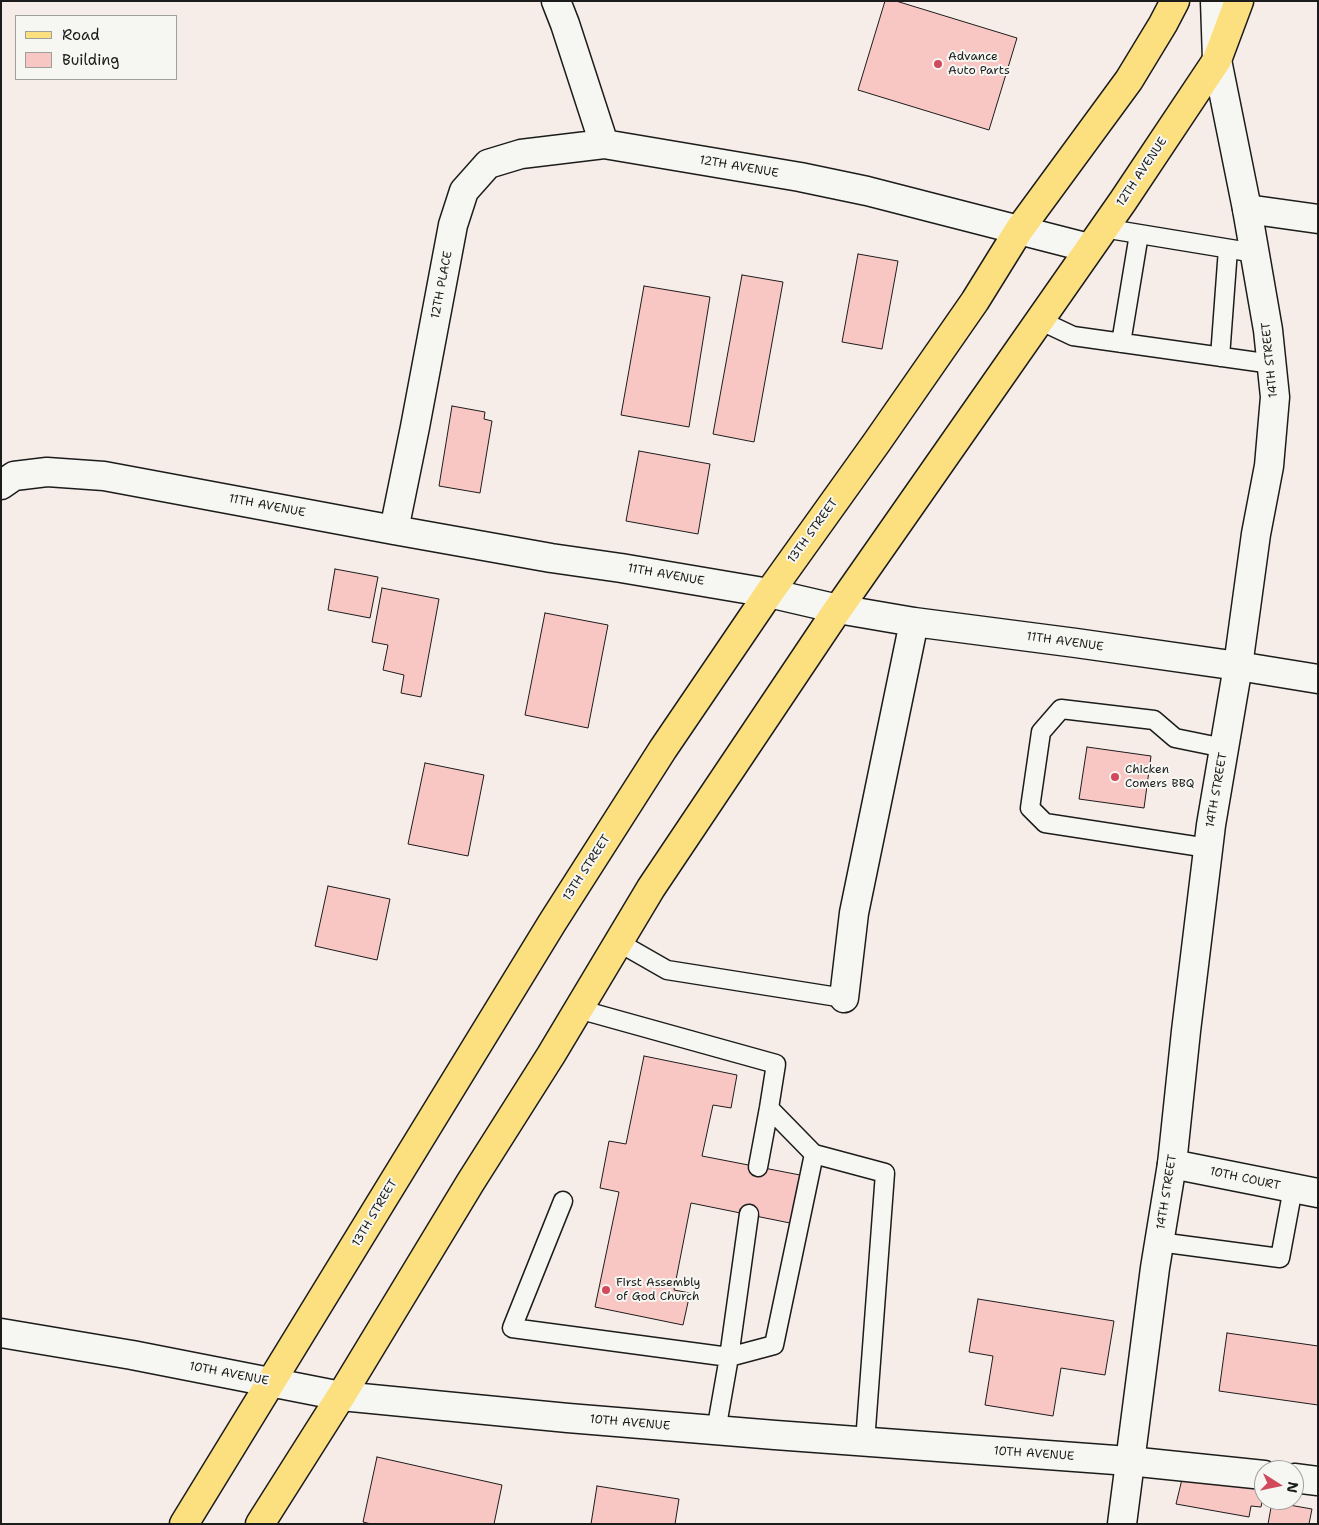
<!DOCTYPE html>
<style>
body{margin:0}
#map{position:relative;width:1319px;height:1525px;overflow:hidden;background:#f6ede9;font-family:"Shantell Sans",sans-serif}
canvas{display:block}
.frame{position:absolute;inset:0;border:2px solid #1c1c1c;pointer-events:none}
.legend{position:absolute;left:15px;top:15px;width:162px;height:65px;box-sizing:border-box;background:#f6f6f2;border:1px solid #9f9f9c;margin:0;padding:6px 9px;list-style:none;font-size:15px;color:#1c1c1c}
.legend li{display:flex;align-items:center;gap:10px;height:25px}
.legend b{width:25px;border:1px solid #9f9f9c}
.north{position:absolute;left:1254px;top:1460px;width:50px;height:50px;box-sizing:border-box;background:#f6f6f2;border:1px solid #9f9f9c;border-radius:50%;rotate:100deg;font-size:14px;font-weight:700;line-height:20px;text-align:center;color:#1c1c1c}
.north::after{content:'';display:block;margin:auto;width:18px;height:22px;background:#d1495b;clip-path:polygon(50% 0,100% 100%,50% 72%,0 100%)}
</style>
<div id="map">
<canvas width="1319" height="1525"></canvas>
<div class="frame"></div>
<ul class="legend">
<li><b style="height:6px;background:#fce080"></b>Road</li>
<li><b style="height:14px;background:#f8c7c3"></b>Building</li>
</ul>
<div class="north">N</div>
</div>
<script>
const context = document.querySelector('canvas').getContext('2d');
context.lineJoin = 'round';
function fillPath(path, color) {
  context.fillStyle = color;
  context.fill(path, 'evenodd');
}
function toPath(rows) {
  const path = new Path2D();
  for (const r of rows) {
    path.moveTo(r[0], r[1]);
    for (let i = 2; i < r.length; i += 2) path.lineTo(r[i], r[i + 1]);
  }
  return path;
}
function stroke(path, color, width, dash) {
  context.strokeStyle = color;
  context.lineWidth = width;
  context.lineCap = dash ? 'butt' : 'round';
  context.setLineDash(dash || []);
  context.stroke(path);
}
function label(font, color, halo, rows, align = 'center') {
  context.font = font + ' "Shantell Sans",sans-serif';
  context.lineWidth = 4;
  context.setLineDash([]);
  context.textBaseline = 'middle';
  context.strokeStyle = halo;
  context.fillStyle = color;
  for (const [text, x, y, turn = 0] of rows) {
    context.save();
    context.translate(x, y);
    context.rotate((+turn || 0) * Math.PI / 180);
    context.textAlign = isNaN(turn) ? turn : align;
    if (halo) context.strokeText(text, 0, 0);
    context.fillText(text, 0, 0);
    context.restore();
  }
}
const building = toPath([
 [885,1,896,1,1017,38,989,130,858,90,885,1],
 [858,254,898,261,882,349,842,342,858,254],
 [742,275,783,282,754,442,713,434,742,275],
 [644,286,710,297,689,427,621,415,644,286],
 [452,406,485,412,484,419,492,421,480,493,439,486,452,406],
 [639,451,710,464,698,534,626,521,639,451],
 [335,569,378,577,370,618,328,610,335,569],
 [382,588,439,599,421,697,401,693,404,675,383,670,388,645,372,642,382,588],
 [545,613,608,625,588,728,525,715,545,613],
 [1087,747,1151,756,1144,808,1079,799,1087,747],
 [425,763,484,775,468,856,408,844,425,763],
 [328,886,390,899,377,960,315,946,328,886],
 [644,1056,737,1075,731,1108,713,1105,702,1156,800,1175,790,1223,691,1203,674,1290,690,1293,683,1325,595,1307,619,1192,600,1188,609,1141,626,1144,644,1056],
 [978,1299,1114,1321,1105,1375,1061,1368,1053,1416,985,1405,993,1356,969,1352,978,1299],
 [1227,1333,1318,1346,1318,1405,1219,1391,1227,1333],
 [377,1457,502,1485,494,1524,371,1524,363,1522,377,1457],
 [1184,1471,1256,1483,1256,1490,1264,1492,1261,1507,1251,1506,1249,1517,1176,1504,1184,1471],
 [597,1486,679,1499,675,1524,591,1524,597,1486],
 [1272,1502,1312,1509,1309,1524,1268,1524,1272,1502]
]);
const service = toPath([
 [1103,228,1255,253],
 [1039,320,1073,336,1272,364],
 [1121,343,1139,234],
 [1220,357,1228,249],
 [1208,848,1045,823,1030,808,1041,732,1061,709,1154,720,1175,738,1224,748],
 [618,942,667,970,844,998],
 [578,1009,776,1064,769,1108,758,1167],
 [769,1108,814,1154],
 [563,1201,512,1328,729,1357,774,1345,814,1154,885,1173,865,1442],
 [1159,1242,1280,1258,1293,1188],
 [716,1431,729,1357,749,1214]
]);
const minor = toPath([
 [556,1,565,24,604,144],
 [1215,1,1217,60],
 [1247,209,1318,219],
 [1,485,14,476,47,472,104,476,394,530,551,558,621,568,769,593,838,609,914,622,1076,643,1238,666,1318,679],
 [394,530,415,427,453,225,464,191,488,164,521,154,604,144,800,177,867,191,1089,248],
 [844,998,854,913,914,622],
 [1172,1164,1318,1193],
 [1,1333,132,1355,341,1396,568,1418,775,1435,1129,1461,1264,1475],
 [1294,1478,1318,1481]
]);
const tertiary = toPath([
 [1122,1524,1155,1268,1172,1164,1186,1031,1211,825,1238,666,1256,534,1269,466,1275,397,1268,330,1247,209,1217,60]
]);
const primary = toPath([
 [184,1524,552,923,663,749,769,593,877,442,975,301,1019,230,1129,80,1163,24,1175,1],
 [260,1524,341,1396,470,1183,551,1055,651,888,838,609,1123,201,1217,60,1239,1]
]);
const markers = [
 [938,64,5,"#d1495b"],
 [1115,777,5,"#d1495b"],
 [606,1290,5,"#d1495b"]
];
const poiNames = [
 ["Advance",948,57],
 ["Auto Parts",948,71],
 ["Chicken",1125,770],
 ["Comers BBQ",1125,784],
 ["First Assembly",616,1283],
 ["of God Church",616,1297]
];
const streetNames = [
 ["12TH AVENUE",739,167,10],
 ["12TH AVENUE",1142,172,-56],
 ["12TH PLACE",442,285,-79],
 ["14TH STREET",1270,360,-96],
 ["11TH AVENUE",267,506,11],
 ["13TH STREET",813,531,-54],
 ["11TH AVENUE",666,575,10],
 ["11TH AVENUE",1065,642,8],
 ["14TH STREET",1217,790,-80],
 ["13TH STREET",587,868,-57],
 ["10TH COURT",1245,1179,12],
 ["14TH STREET",1167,1192,-81],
 ["13TH STREET",375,1213,-59],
 ["10TH AVENUE",229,1374,11],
 ["10TH AVENUE",630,1423,5],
 ["10TH AVENUE",1034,1454,4]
];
fillPath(building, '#f8c7c3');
stroke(building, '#1c1c1c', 1);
stroke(service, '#1c1c1c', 21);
stroke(minor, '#1c1c1c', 31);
stroke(tertiary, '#1c1c1c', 31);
stroke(primary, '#1c1c1c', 31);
stroke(service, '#f6f6f2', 18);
stroke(minor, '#f6f6f2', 28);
stroke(tertiary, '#f6f6f2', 28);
stroke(primary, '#fce080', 28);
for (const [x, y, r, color] of markers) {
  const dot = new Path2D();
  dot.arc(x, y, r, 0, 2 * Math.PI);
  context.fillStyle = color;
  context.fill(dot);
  stroke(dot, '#f6f6f2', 2);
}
label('12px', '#1c1c1c', '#f6f6f2', poiNames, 'left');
label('12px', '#1c1c1c', '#f6f6f2', streetNames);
</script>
